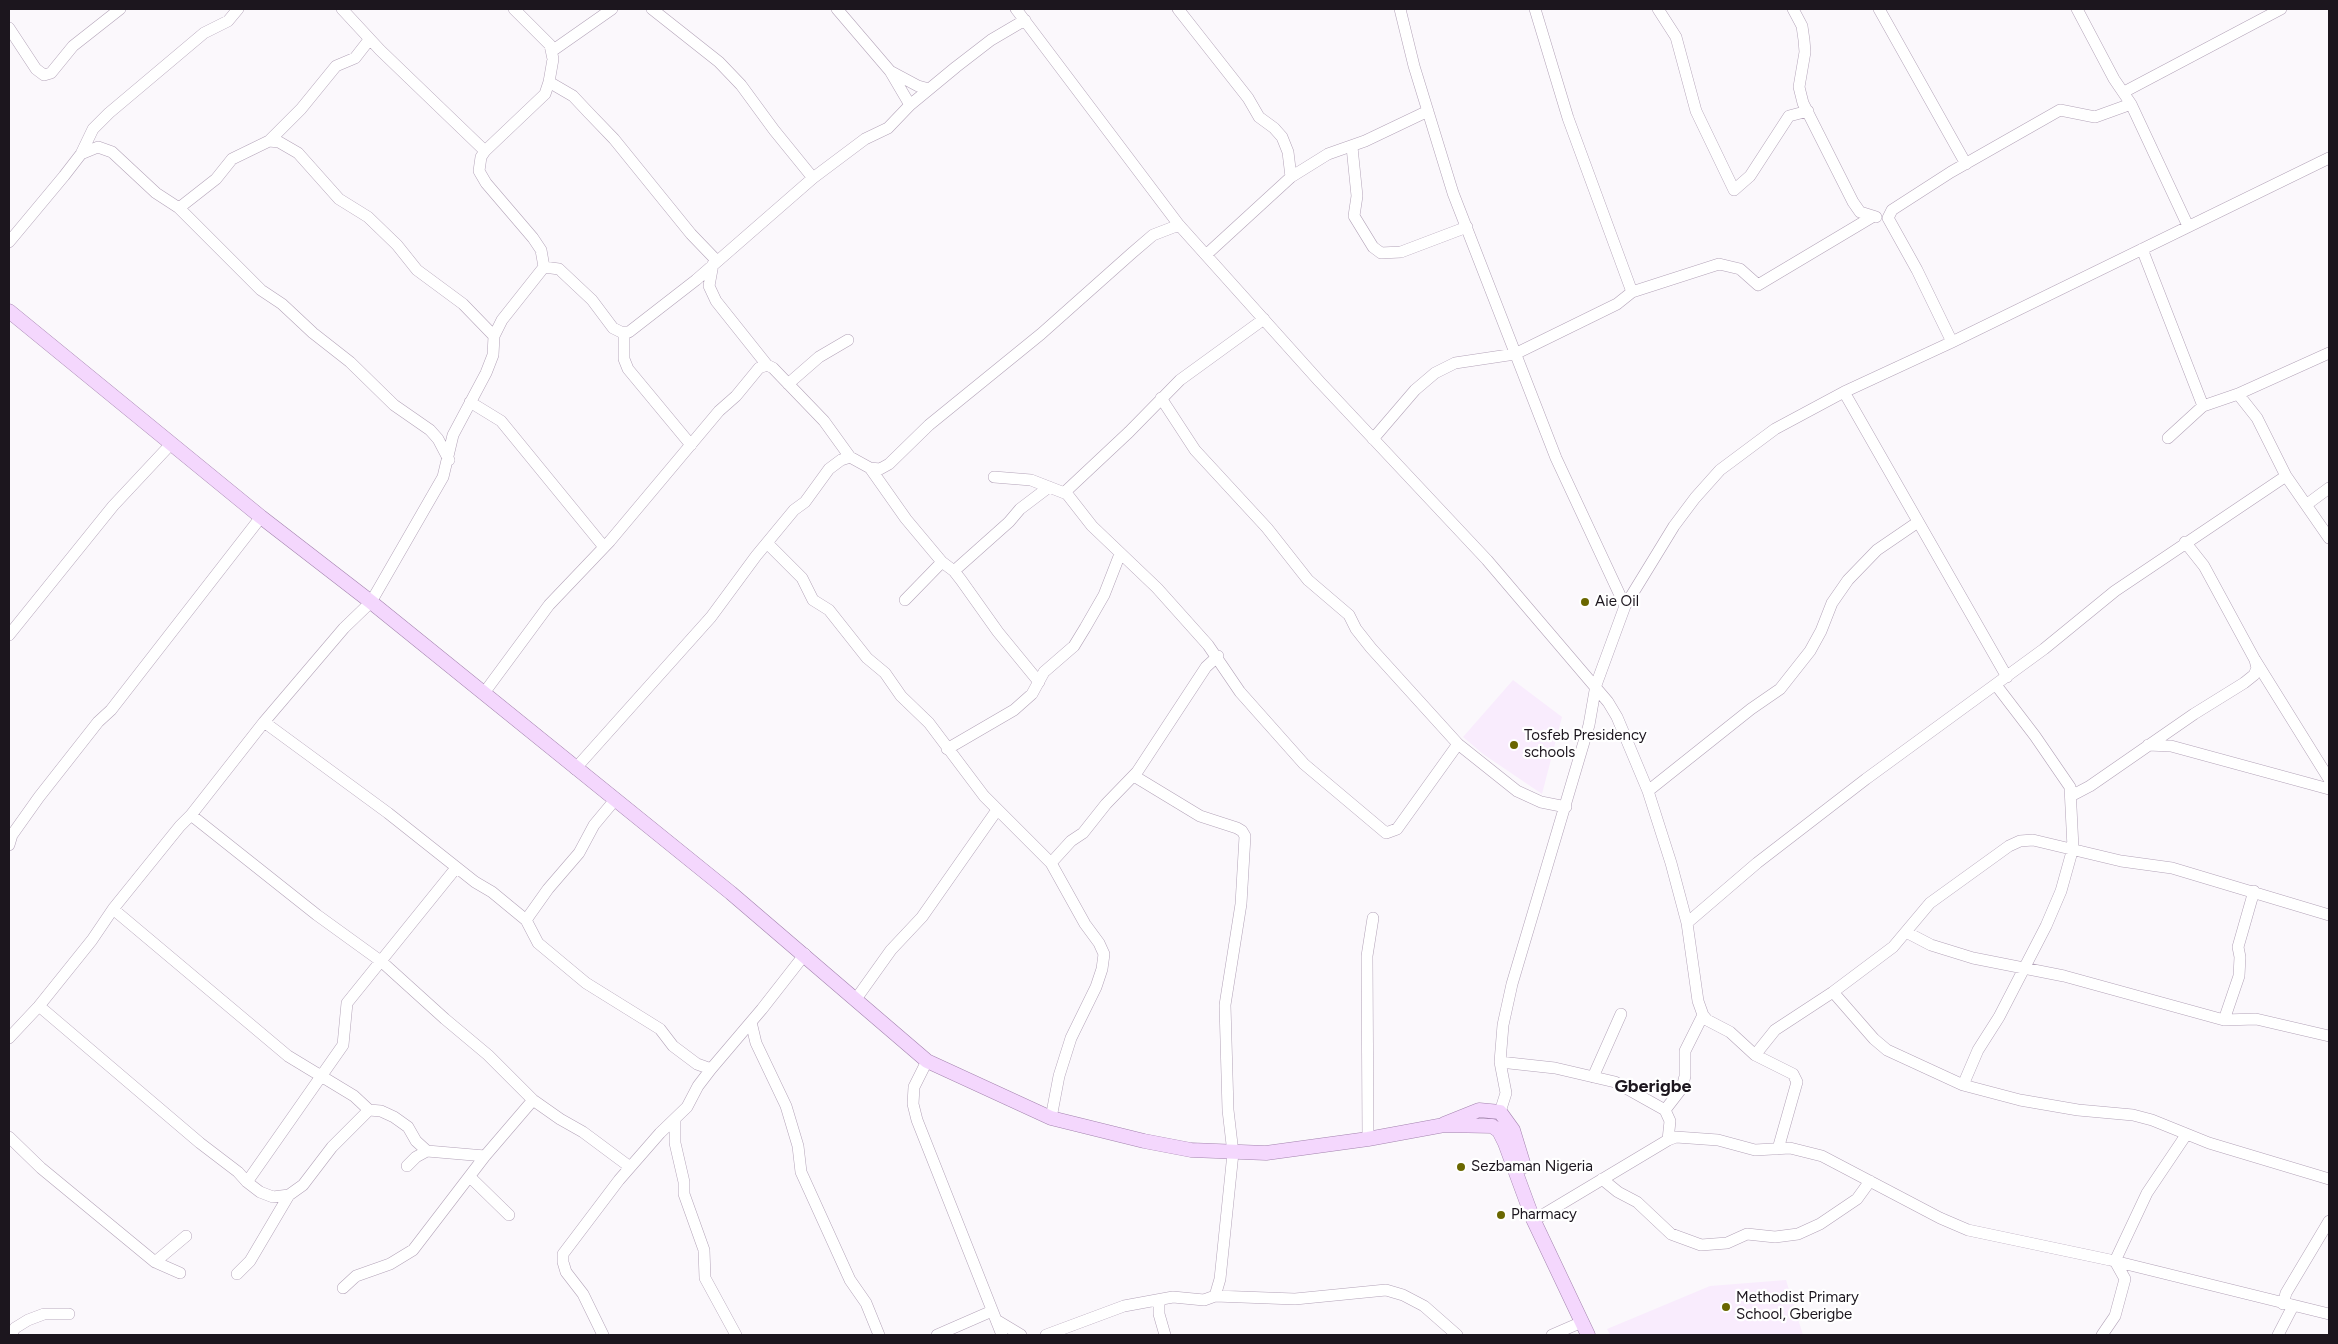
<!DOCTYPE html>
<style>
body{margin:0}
#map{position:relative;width:2338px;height:1344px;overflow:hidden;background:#fbf8fc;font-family:Figtree,sans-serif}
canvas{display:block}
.frame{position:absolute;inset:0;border:10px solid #1c161e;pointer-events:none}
</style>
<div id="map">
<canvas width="2338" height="1344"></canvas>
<div class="frame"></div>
</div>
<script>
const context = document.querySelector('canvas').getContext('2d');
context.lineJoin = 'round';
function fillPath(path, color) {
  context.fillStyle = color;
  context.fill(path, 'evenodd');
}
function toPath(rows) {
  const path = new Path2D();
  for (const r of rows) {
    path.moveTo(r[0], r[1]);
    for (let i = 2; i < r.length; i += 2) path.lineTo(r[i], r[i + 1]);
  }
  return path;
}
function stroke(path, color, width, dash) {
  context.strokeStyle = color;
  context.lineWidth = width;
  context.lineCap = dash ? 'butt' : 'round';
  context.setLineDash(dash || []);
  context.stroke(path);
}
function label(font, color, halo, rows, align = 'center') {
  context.font = font + ' Figtree,sans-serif';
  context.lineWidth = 4.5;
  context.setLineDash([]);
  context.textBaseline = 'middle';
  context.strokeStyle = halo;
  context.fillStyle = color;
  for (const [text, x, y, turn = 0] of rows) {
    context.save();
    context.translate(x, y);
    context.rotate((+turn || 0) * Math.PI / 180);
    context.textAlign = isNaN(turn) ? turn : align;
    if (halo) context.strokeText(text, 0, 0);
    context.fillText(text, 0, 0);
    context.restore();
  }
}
const built = toPath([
 [1513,680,1562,717,1542,794,1483,754,1463,737],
 [1786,1280,1803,1335,1610,1335,1607,1329,1710,1286]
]);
const minor = toPath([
 [342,9,380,50,485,151],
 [514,9,550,45,553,59,549,82,545,94,485,151,481,157,479,171,486,183,533,238,541,250,544,267],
 [652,9,719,62,741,85,774,130,813,178],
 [837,9,890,71,910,105],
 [1016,9,1179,225,1319,381,1487,560,1608,702,1617,717,1648,791,1671,863,1687,923,1698,1001,1703,1015,1707,1020,1730,1032,1755,1055,1793,1074,1797,1082,1778,1149],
 [1178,9,1248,98,1259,117,1274,128,1282,137,1288,152,1291,177],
 [1400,9,1414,66,1453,193,1556,458,1625,606],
 [1535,9,1568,118,1632,292],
 [1658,9,1676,37,1696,111,1734,190,1750,176,1789,116,1808,111],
 [1793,9,1802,26,1804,40,1805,52,1799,87,1803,103,1853,202,1860,212,1876,217],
 [1879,9,1966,164],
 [2077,9,2114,79,2131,104,2188,226],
 [9,28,36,69,44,75,51,73,73,46,120,9],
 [552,51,612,9],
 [890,71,918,86,929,89],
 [549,82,573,96,588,112,614,139,691,234,716,260],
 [2124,92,2281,9],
 [269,141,301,109,336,66,355,58,369,40],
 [1352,147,1357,196,1354,216,1373,247,1381,253,1401,252,1467,227],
 [81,154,98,147,112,152,156,193,179,208,261,290,282,304,313,333,350,362,394,405,430,430,438,439,449,460],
 [179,208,216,179,232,159,269,141,279,142,298,153,339,199,368,217,397,245,417,270,463,304,494,336],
 [1888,218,1892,210,1951,172,2060,110,2095,117,2131,104],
 [1888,218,1917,270,1952,342],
 [9,242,64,176,81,154,93,129,109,113,204,33,228,21,238,9],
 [2142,249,2203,406],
 [1207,254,1291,177,1328,154,1365,141,1428,111],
 [713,264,709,286,716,301,767,365,773,368,824,421,850,457],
 [624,332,624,359,628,369,691,445],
 [788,384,819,357,848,340],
 [1844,392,2007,677],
 [2238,394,2257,418,2286,476,2329,538],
 [1161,398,1195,450,1267,528,1308,580,1349,615,1356,629,1371,648,1458,744,1517,791,1541,802,1566,807],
 [470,402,501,421,604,547],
 [2168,438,2203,406,2238,394,2329,353],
 [1373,439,1415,390,1435,373,1455,363,1515,354,1617,304,1632,292,1719,264,1740,269,1758,285,1872,217],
 [870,468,906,519,942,562,954,571,961,580,998,632,1039,682],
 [994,477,1031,480,1067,494,1092,526,1157,588,1208,645,1240,692,1304,764,1386,833,1397,829,1458,744],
 [1065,492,1129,432,1180,380,1264,319],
 [2306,505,2329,488],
 [2185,542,2204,566,2255,660,2329,779],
 [768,544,802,578,813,600,829,610,867,658,885,673,901,696,929,723,984,796,1051,863,1085,924,1099,943,1104,954,1102,969,1096,987,1071,1038,1059,1076,1051,1118],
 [954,571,1009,522,1020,509,1049,487],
 [905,600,942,562],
 [9,635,113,506,171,444],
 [484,693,549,605,610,541,719,411,736,396,759,368,767,365],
 [264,722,388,813,475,882,492,892,526,920,538,943,586,983,660,1029,673,1046,697,1064,711,1069],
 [2148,745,2171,746,2329,789],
 [947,749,1014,710,1032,694,1044,672,1074,646,1085,628,1104,595,1120,554],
 [575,769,711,617,756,556,794,510,805,502,829,469,841,460,850,457,870,468,880,469,889,464,929,425,1041,334,1132,253,1153,235,1179,225],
 [1134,776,1200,816,1237,828,1242,831,1245,836,1241,904,1225,1005,1228,1110,1233,1153,1220,1279,1215,1296],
 [1648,791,1751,709,1780,689,1810,651,1821,631,1832,603,1848,580,1877,550,1918,522],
 [2071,796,2090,786,2194,714,2244,683,2254,675,2257,668,2255,660],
 [191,815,317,915,382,962,445,1019,488,1055,533,1100,560,1119,583,1132,630,1167],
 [9,845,12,835,39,797,98,722,111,710,261,517],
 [1051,863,1071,841,1083,833,1106,804,1137,772,1206,667,1218,656],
 [113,909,288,1056,354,1096,369,1110],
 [526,920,548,889,579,853,594,825,614,801],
 [1687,923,1757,863,1866,779,2044,649,2115,591,2286,476],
 [1906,932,1931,945,1973,958,2064,976,2224,1020,2256,1019,2329,1036],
 [1833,992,1874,1039,1887,1050,1963,1085,2020,1100,2078,1110,2133,1115,2152,1120,2209,1143,2329,1179],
 [856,999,891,950,922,917,997,810],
 [39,1006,200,1143,238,1172,247,1182,260,1192,273,1197,289,1195,303,1185,332,1147,369,1110,381,1111,394,1117,408,1127,416,1141,427,1151],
 [2224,1020,2239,976,2240,957,2238,947,2254,891],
 [751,1022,756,1043,786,1106,798,1146,801,1172,850,1280,866,1303,879,1335],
 [9,1038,39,1006,92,940,113,909,180,826,191,815,264,722,344,628,371,602,443,477,453,435,486,373,493,355,494,336,502,320,544,267,559,269,592,300,613,328,621,332,629,332,696,280,813,178,865,139,888,128,910,105,956,67,991,40,1025,20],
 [1755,1055,1775,1030,1833,992,1893,947,1930,903,2009,846,2020,841,2033,840,2121,861,2172,868,2329,915],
 [927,1061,914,1087,913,1104,917,1120,1002,1335],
 [1500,1062,1555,1068,1615,1082,1665,1110,1670,1121,1668,1140],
 [1593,1077,1621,1014],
 [1963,1085,1978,1050,1999,1017,2046,926,2061,891,2073,848,2070,787,2035,736,1996,685],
 [1665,1110,1682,1088,1685,1076,1685,1051,1703,1015],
 [1500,1112,1506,1093,1500,1062,1503,1025,1512,984,1589,725,1596,685,1625,606,1674,526,1695,498,1720,470,1775,429,1844,392,1952,342,2329,158],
 [675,1120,675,1143,684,1182,684,1194,704,1250,705,1278,736,1335],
 [9,1137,41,1168,155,1262,186,1236],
 [1368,1139,1367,956,1373,918],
 [407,1166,416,1157,427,1151,485,1156],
 [470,1177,509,1215],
 [1602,1179,1618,1192,1637,1202,1671,1234,1701,1245,1727,1243,1747,1234,1775,1237,1798,1234,1820,1224,1857,1199,1870,1181],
 [247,1182,343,1045,347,1003,456,868],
 [1541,1216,1668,1140,1676,1137,1718,1140,1755,1150,1790,1148,1822,1156,1940,1218,1968,1230,2110,1260,2329,1314],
 [2115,1261,2147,1193,2186,1135],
 [155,1262,180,1273],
 [237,1274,250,1261,289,1195],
 [343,1288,356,1276,390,1264,413,1250,485,1156,533,1100],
 [1159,1300,1159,1314,1165,1335],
 [2283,1304,2286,1293,2329,1221],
 [996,1320,1021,1335],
 [11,1335,15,1328,28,1320,44,1314,69,1314],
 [603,1335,583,1294,566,1272,563,1262,563,1254,619,1180,660,1133,687,1107,698,1086,711,1069,762,1009,805,954],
 [937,1335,992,1311],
 [1046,1335,1124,1306,1173,1297,1204,1300,1215,1296,1295,1299,1386,1290,1403,1295,1424,1306,1457,1335],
 [1552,1335,1582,1322],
 [2102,1335,2115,1316,2125,1279,2115,1261],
 [2278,1335,2293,1306]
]);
const major = toPath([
 [9,311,261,517,371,602,731,893,927,1061,1051,1118,1144,1141,1191,1150,1266,1153,1368,1139,1444,1125,1492,1126,1499,1131,1505,1143,1533,1219,1588,1335],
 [1444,1124,1479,1110,1500,1112,1513,1130,1524,1166]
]);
const markers = [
 [1585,602,5,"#6a6700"],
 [1514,745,5,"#6a6700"],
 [1461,1167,5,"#6a6700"],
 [1501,1215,5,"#6a6700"],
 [1726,1307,5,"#6a6700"]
];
const poiNames = [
 ["Aie Oil",1595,602],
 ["Tosfeb Presidency",1524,736],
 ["schools",1524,753],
 ["Sezbaman Nigeria",1471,1167],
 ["Pharmacy",1511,1215],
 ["Methodist Primary",1736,1298],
 ["School, Gberigbe",1736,1315]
];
const quarterNames = [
 ["Gberigbe",1653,1087]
];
fillPath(built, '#f9ecfd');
stroke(minor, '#b3a3b8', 12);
stroke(major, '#a383ae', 15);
stroke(minor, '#fff', 11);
stroke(major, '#f4d7fd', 14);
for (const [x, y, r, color] of markers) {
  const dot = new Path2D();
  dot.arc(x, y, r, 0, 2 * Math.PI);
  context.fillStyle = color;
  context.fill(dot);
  stroke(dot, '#fff', 2);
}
label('15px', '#1c161e', '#fff', poiNames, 'left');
label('bold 18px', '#1c161e', '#fff', quarterNames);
</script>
